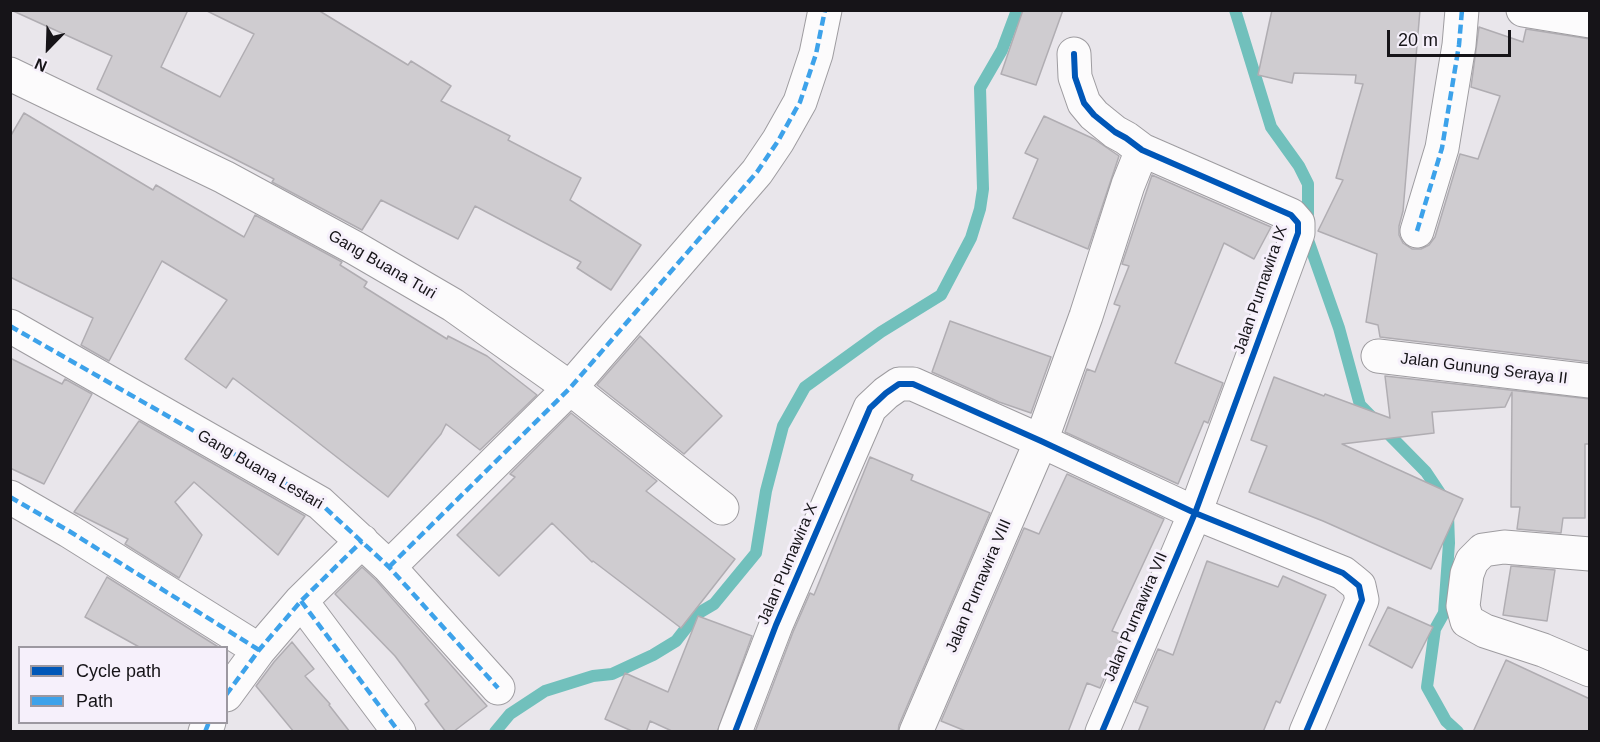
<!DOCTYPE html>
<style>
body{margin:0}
#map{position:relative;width:1600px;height:742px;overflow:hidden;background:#e9e6eb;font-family:Arial,sans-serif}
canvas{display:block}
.frame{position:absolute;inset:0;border:12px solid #161418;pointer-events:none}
.legend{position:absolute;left:18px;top:646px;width:210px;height:78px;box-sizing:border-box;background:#f6f0fb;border:2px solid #9c98a0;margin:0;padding:8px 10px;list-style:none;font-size:18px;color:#161418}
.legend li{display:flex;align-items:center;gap:12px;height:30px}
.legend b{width:30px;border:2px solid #9c98a0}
.north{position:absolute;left:18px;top:18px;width:60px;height:60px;-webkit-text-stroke:4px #f6f0fb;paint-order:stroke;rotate:203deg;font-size:16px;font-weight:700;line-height:24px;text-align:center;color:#161418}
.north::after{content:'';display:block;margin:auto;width:21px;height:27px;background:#161418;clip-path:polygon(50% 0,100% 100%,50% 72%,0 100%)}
.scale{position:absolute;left:1387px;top:30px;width:124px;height:27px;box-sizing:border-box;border:3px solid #161418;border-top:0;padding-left:8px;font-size:18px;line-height:21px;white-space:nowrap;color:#161418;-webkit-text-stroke:4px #f6f0fb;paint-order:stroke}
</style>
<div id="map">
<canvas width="1600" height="742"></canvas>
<div class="frame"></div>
<ul class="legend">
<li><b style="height:8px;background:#0057b8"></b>Cycle path</li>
<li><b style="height:8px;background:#3da2ea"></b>Path</li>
</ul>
<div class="north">N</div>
<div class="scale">20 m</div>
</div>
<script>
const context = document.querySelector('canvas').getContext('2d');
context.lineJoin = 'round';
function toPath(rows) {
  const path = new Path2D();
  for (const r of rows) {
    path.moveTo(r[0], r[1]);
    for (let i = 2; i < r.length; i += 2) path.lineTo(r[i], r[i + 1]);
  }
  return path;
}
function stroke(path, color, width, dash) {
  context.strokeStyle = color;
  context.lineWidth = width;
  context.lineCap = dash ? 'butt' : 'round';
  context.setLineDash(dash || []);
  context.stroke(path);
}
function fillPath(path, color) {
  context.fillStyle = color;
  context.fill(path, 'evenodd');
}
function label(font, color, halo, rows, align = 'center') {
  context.font = font + ' Arial,sans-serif';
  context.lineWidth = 6;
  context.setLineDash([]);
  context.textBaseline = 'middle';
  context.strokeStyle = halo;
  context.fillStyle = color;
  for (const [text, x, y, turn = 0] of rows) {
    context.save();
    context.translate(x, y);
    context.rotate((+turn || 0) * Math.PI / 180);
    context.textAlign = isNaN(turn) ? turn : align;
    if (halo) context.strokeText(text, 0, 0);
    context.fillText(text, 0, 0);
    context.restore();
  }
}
const stream = toPath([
 [1235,10,1271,127,1299,166,1308,184,1308,240,1339,328,1360,405,1426,472,1444,499],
 [1448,515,1449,543,1444,613,1435,629,1427,687,1446,721,1458,732],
 [495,732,510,714,545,691,593,676,612,674,653,655,676,641,697,614,714,604,756,553,766,491,783,426,805,387,881,332,941,295,971,238,980,209,983,189,980,88,1002,50,1017,10]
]);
const building = toPath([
 [11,10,188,10,161,67,220,97,254,34,205,10,318,10,408,65,411,61,451,86,441,101,510,136,508,140,581,178,570,200,641,245,611,290,577,268,581,262,475,206,458,239,381,200,362,230,272,182,274,179,97,89,112,56,11,10],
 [1023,10,1063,10,1036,85,1001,74,1023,10],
 [1272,10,1420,10,1403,211,1399,226,1399,235,1403,243,1412,249,1421,249,1429,245,1435,237,1460,154,1478,159,1500,96,1471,87,1479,27,1523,42,1526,29,1590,39,1590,362,1380,337,1378,325,1366,322,1377,254,1318,231,1343,180,1336,178,1363,84,1355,83,1356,75,1294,73,1292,83,1258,75,1272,10],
 [24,113,153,190,156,185,244,237,255,215,342,262,340,265,367,282,364,287,447,339,448,336,487,356,537,395,480,450,446,424,441,434,388,497,297,426,233,378,226,388,185,359,227,300,162,261,109,361,81,345,93,318,10,277,10,137,24,113],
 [1044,116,1094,139,1119,156,1088,249,1013,218,1038,159,1025,153,1044,116],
 [1152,175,1271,227,1254,259,1224,243,1175,363,1223,383,1208,423,1204,421,1178,484,1065,432,1087,369,1095,372,1120,306,1114,304,1129,266,1122,264,1152,175],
 [950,321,1051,357,1031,413,999,402,932,372,950,321],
 [640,336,722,416,684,454,597,385,640,336],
 [10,358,62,384,65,379,92,394,44,484,10,468,10,358],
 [1385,376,1590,399,1590,444,1585,444,1585,518,1563,518,1561,533,1517,529,1520,507,1511,507,1512,392,1505,407,1432,412,1434,433,1342,444,1463,499,1431,569,1323,521,1249,492,1267,446,1251,440,1274,377,1324,396,1325,394,1390,418,1385,376],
 [571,413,657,481,646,491,735,559,681,628,593,561,592,562,552,523,499,576,457,535,515,477,510,474,571,413],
 [139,421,305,516,278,555,194,482,175,502,202,535,179,578,125,544,128,539,74,512,139,421],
 [870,457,913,475,911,480,990,513,899,725,898,732,755,732,793,632,810,593,814,595,870,457],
 [1067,474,1164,519,1112,631,1123,635,1100,688,1087,683,1068,732,968,732,941,721,1024,528,1039,534,1067,474],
 [1207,561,1278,587,1283,576,1326,595,1280,703,1276,701,1263,732,1138,732,1148,707,1135,702,1158,649,1173,655,1207,561],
 [1511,566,1555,570,1547,621,1503,615,1511,566],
 [362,567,376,580,487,706,453,732,446,732,425,704,429,701,395,656,335,594,362,567],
 [107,577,220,648,141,648,85,617,107,577],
 [1388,607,1433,627,1412,668,1369,645,1388,607],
 [698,616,752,636,717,732,674,732,650,721,646,732,634,732,605,719,625,673,668,692,698,616],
 [292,642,314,669,305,676,330,704,329,705,350,732,294,732,256,686,274,662,292,642],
 [1506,660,1590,699,1590,732,1473,732,1506,660]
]);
const minor = toPath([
 [1523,10,1590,21],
 [1074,54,1075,77,1084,103,1094,115,1115,132,1126,138,1142,150,1291,215,1298,223,1298,233,1195,513,1102,732],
 [10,74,224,177,355,248,453,305,570,388,722,508],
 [1417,231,1442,148,1459,45,1462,10],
 [10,326,320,503,389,567,498,688],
 [1378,356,1590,381],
 [10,497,69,531,259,650],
 [1590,554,1504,547,1483,550,1472,561,1467,574,1463,606,1467,621,1485,631,1543,650,1590,670],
 [389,567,570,388,757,172,778,141,800,102,816,54,825,10],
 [301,601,399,732],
 [226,695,259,650,301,601,362,541],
 [205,732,209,722],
 [735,732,776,625,870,408,886,393,899,384,913,384,1041,441,1195,513,1343,573,1353,581,1359,586,1362,600,1306,732],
 [916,732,1041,441,1086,316,1128,185,1142,150]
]);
const quiet = toPath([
 [1417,231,1442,148,1459,45,1462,10],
 [10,326,320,503,389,567,498,688],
 [10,497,69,531,259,650],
 [389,567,570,388,757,172,778,141,800,102,816,54,825,10],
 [301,601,399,732],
 [226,695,259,650,301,601,362,541],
 [205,732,209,722]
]);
const cycleway = toPath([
 [1074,54,1075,77,1084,103,1094,115,1115,132,1126,138,1142,150,1291,215,1298,223,1298,233,1195,513,1102,732],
 [735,732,776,625,870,408,886,393,899,384,913,384,1041,441,1195,513,1343,573,1353,581,1359,586,1362,600,1306,732]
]);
const streetNames = [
 ["Gang Buana Turi",382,265,30],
 ["Jalan Purnawira IX",1261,290,-71],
 ["Jalan Gunung Seraya II",1484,369,7],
 ["Gang Buana Lestari",260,470,30],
 ["Jalan Purnawira X",788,564,-67],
 ["Jalan Purnawira VIII",979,586,-67],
 ["Jalan Purnawira VII",1136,617,-67]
];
stroke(stream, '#71c0bc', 12);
fillPath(building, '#cfccd0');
stroke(building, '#b0adb2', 1.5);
stroke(minor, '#9e9ca0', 35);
stroke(minor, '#fcfbfc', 33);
stroke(quiet, '#3da2ea', 4.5, [9, 4.5]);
stroke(cycleway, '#0057b8', 6);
label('16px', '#161418', '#f6f0fb', streetNames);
</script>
